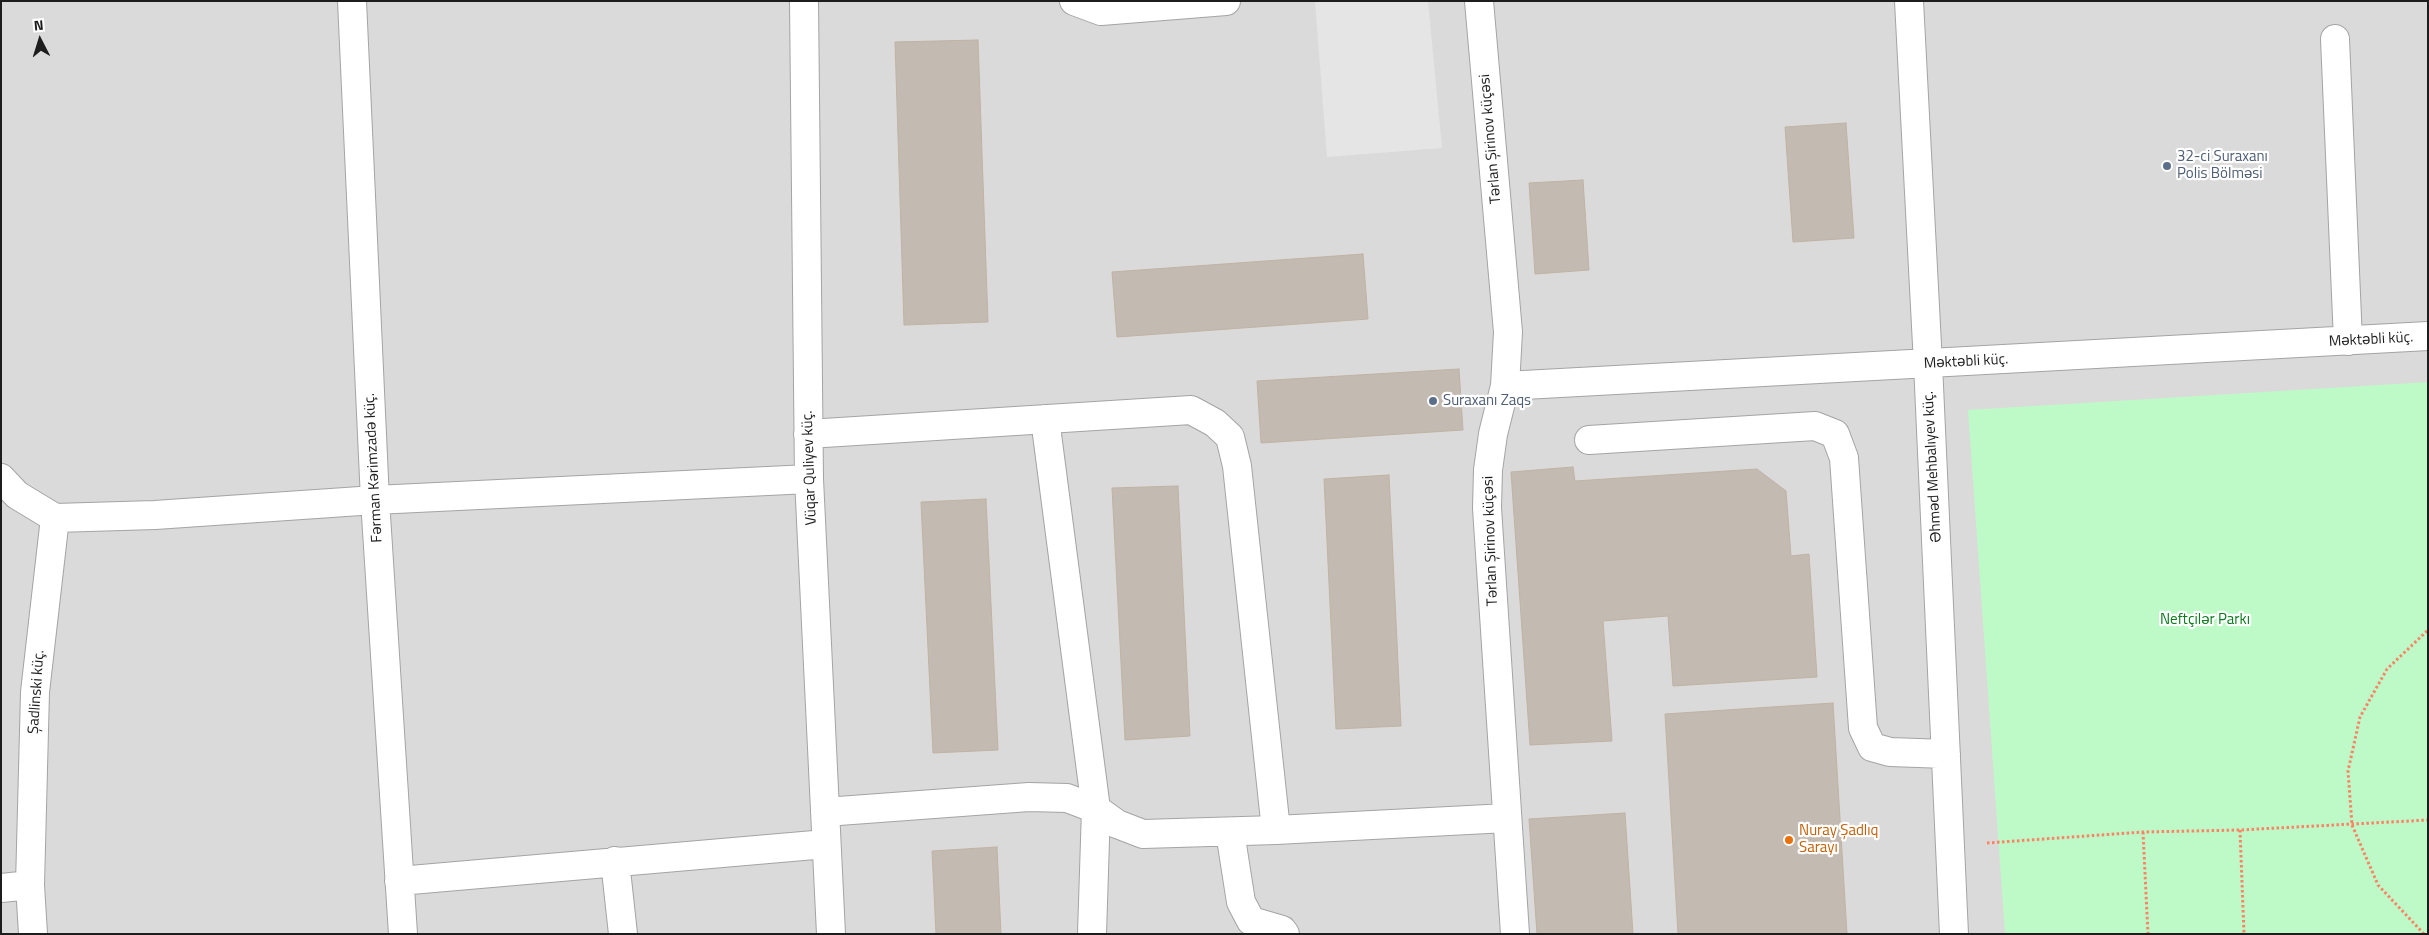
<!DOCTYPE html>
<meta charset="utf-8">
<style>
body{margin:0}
#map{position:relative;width:2429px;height:935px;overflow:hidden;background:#eeebe2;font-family:"Titillium Web",sans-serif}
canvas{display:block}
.frame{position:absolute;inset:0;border:2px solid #1d1d1d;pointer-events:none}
.north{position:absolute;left:15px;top:15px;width:50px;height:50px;-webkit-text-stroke:4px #fff;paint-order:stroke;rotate:355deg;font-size:14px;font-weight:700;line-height:20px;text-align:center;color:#1d1d1d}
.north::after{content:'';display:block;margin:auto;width:18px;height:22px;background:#1d1d1d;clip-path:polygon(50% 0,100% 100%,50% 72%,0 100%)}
</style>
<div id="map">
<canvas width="2429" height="935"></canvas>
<div class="frame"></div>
<div class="north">N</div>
</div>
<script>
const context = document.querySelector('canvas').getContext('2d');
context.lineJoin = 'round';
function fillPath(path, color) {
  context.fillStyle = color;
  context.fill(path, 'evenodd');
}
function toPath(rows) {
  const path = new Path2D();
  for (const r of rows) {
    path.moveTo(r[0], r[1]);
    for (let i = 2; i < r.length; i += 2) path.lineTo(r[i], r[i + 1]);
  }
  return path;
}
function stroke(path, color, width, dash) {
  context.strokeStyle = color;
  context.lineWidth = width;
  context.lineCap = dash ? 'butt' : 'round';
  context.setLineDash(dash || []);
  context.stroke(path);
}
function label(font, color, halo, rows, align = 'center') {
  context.font = font + ' "Titillium Web",sans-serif';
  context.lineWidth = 4.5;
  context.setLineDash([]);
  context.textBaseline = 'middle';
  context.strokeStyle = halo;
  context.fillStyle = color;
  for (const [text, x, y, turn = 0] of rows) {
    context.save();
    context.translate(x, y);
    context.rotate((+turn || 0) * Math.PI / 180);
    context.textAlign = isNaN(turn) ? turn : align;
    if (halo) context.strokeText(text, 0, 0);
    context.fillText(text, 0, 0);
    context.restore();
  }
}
const residential = toPath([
 [1,1,2428,1,2428,934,1,934]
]);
const park = toPath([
 [2428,382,2428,934,2005,934,1968,410]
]);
const parking = toPath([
 [1315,1,1428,1,1442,148,1327,157]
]);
const building = toPath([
 [978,40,988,322,904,325,895,42,978,40],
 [1846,123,1854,238,1793,242,1785,127,1846,123],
 [1583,180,1589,270,1535,274,1529,183,1583,180],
 [1363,254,1368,319,1117,337,1112,272,1363,254],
 [1459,369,1463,430,1261,443,1257,381,1459,369],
 [1573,467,1575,481,1757,469,1786,491,1791,556,1809,554,1817,677,1673,686,1668,616,1603,621,1612,741,1530,745,1511,472,1573,467],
 [1389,475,1401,726,1336,729,1324,479,1389,475],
 [1178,486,1190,736,1125,740,1112,488,1178,486],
 [986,499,998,750,933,753,921,502,986,499],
 [1833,703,1847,934,1678,934,1665,714,1833,703],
 [1625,813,1633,934,1537,934,1529,819,1625,813],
 [997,847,1001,934,936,934,932,851,997,847]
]);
const path = toPath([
 [2240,830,2244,934],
 [2143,832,2148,934],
 [1987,843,2143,832,2240,830,2428,820],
 [2424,934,2378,885,2352,825,2348,771,2360,717,2387,669,2428,630]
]);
const minor = toPath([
 [352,1,375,500,403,934],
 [804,1,809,479,831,934],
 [1074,1,1101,11,1226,1],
 [1479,1,1508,332,1505,386,1493,434,1488,470,1487,508,1515,934],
 [1909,1,1928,364,1954,934],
 [2335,39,2348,341],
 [1505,386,2428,336],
 [1045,419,1096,809,1092,934],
 [808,434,1191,410,1215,423,1230,437,1237,466,1276,830],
 [1589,440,1815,426,1835,434,1844,458,1863,728,1872,747,1890,752,1946,754],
 [1,478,17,495,55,518,35,692,30,885,33,934],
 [55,518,155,515,375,500,809,479],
 [825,812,1029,797,1067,798,1096,809,1117,824,1143,834,1276,830,1507,818],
 [1230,832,1241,902,1251,921,1282,930,1285,934],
 [615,861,623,934],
 [399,881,826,844],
 [1,888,30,885]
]);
const markers = [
 [2167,166,5,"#5c6f8a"],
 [1433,401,5,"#5c6f8a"],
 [1789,840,5,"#e8710a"]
];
const streetNames = [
 ["Tərlan Şirinov küçəsi",1491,139,-95],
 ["Məktəbli küç.",2371,340,-3],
 ["Məktəbli küç.",1966,362,-3],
 ["Əhməd Mehbalıyev küç.",1933,467,-93],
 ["Fərman Kərimzadə küç.",374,468,-93],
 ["Vüqar Quliyev küç.",810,468,-92],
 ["Tərlan Şirinov küçəsi",1491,541,-92],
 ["Şadlinski küç.",37,692,-86]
];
const serviceNames = [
 ["32-ci Suraxanı",2177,157],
 ["Polis Bölməsi",2177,174],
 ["Suraxanı Zaqs",1443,401]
];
const parkNames = [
 ["Neftçilər Parkı",2205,620]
];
const foodNames = [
 ["Nuray Şadlıq",1799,831],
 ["Sarayı",1799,848]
];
fillPath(residential, '#dbdada');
fillPath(park, '#bdfac8');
fillPath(parking, '#e5e5e5');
fillPath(building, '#c3bab2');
stroke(building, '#c0b3a4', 1);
stroke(minor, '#a4a4a4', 30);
stroke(path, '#fc8366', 3, [2.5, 2.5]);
stroke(minor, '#fff', 28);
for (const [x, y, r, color] of markers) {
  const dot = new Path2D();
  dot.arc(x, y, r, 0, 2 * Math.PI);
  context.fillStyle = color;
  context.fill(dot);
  stroke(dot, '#fff', 2);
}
label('15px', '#1d1d1d', '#fff', streetNames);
label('15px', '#4e5e75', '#fff', serviceNames, 'left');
label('15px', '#0a7c1d', '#fff', parkNames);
label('15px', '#c56008', '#fff', foodNames, 'left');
</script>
